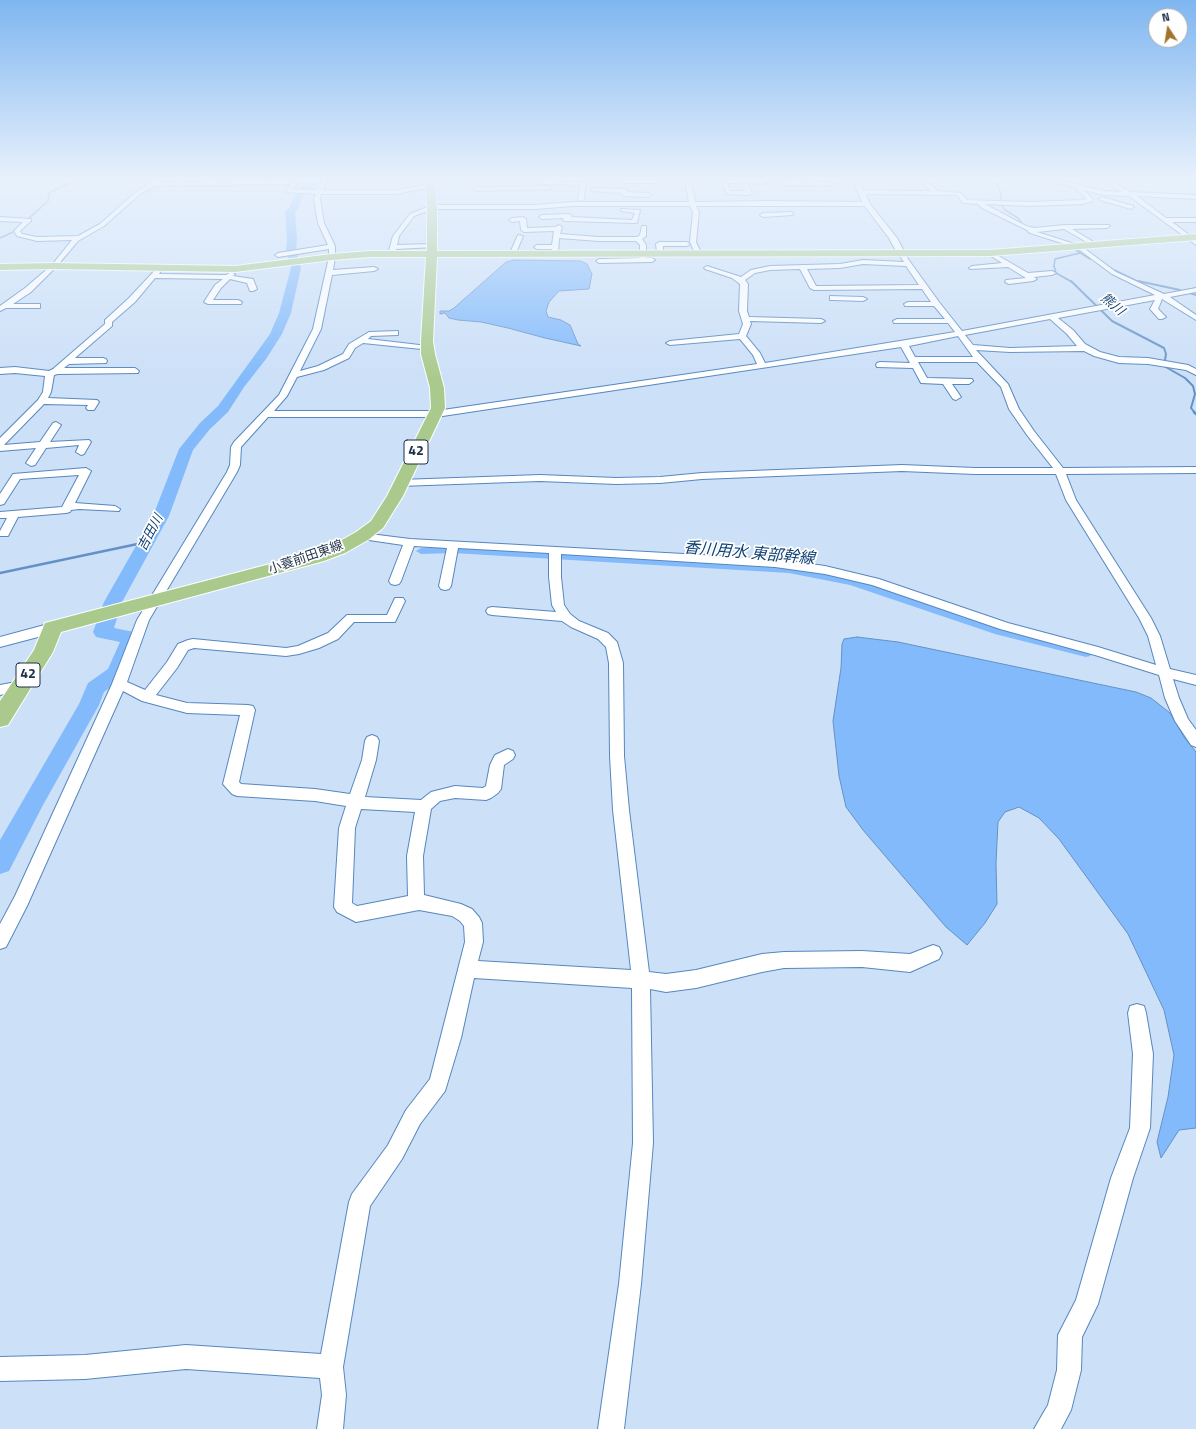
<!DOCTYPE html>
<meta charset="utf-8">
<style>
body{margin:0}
#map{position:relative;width:1196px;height:1429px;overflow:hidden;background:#cce0f8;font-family:"Titillium Web",sans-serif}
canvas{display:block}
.north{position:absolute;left:1148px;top:8px;width:40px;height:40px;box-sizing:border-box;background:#fff;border:1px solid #a5adb6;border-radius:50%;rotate:348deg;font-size:11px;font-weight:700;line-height:16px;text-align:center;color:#1d3148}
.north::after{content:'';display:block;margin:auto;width:14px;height:18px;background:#a47229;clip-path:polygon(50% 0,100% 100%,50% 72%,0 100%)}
</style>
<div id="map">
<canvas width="1196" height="1429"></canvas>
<div class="north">N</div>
</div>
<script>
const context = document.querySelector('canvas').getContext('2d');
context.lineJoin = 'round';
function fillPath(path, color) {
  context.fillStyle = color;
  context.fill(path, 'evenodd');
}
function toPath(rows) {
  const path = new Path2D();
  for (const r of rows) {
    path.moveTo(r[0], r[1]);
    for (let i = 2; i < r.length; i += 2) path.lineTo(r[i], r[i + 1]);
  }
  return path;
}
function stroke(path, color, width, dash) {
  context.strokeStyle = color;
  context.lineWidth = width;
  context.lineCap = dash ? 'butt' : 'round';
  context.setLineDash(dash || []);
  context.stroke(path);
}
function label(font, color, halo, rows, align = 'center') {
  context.font = font + ' "Titillium Web","Noto Sans JP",sans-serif';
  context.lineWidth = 3.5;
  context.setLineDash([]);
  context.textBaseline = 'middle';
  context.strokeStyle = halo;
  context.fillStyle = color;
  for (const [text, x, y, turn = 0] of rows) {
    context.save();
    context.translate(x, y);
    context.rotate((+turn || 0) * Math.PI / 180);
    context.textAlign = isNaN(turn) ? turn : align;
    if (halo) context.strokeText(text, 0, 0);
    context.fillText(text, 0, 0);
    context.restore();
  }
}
const water = toPath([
 [514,260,581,261,587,264,592,274,589,289,559,291,549,302,546,311,548,317,561,320,570,325,578,344,581,346,545,338,508,328,481,322,458,320,449,318,445,313,440,314,440,311,449,311,454,308,506,262,514,260],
 [857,637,898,642,1136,692,1151,698,1170,713,1184,737,1196,752,1196,1128,1179,1130,1161,1158,1157,1142,1168,1097,1174,1055,1164,1010,1128,934,1059,839,1039,818,1019,807,1005,812,998,822,996,863,997,904,985,923,967,945,946,927,863,830,846,807,839,776,833,721,841,668,842,644,844,639,857,637]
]);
const streamFar2 = toPath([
 [995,180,1001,193,1000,202,1005,210,1018,218,1029,233,1034,234],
 [28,219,48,201,49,193,75,180],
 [0,238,13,232],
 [1071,247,1090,259],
 [1106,266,1137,281,1143,282],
 [1072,282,1056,273,1054,266,1055,259,1080,253]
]);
const streamFar1 = toPath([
 [1071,281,1112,321,1164,348,1166,354,1164,366,1185,378,1193,386,1195,394,1191,408,1195,413],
 [1138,281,1180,290],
 [1190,293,1196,295]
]);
const stream = toPath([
 [1194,412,1196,414],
 [0,573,147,542]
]);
const canal = toPath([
 [453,547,789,567,856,580,998,627,1090,650,1092,653,1090,656,1086,657,995,634,850,585,789,573,453,553,421,554,416,551,421,548,453,547]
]);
const river = toPath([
 [311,180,319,180,315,186,303,195,298,209,295,212,297,238,296,251,301,268,291,313,282,334,266,359,244,387,228,412,210,429,193,450,169,516,122,602,114,628,139,633,142,638,126,673,123,678,104,692,99,705,43,805,9,871,0,874,0,840,79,704,88,683,108,669,120,642,96,637,93,632,104,602,153,516,179,449,200,423,218,406,270,334,279,313,291,268,286,251,287,238,285,211,289,208,296,192,311,180]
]);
const minor = toPath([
 [154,180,160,180,158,182,290,180,298,183,293,189,317,190,322,180,328,180,323,190,397,190,431,184,434,186,397,194,321,194,320,199,324,223,335,246,335,257,333,270,374,267,378,269,374,271,332,275,321,329,300,371,318,366,343,354,349,344,369,332,398,331,398,335,371,336,368,339,428,346,431,346,432,348,431,350,363,343,355,348,349,358,324,370,297,377,287,396,274,411,436,411,757,364,753,355,740,339,670,345,666,343,670,341,739,334,743,324,739,311,740,284,732,278,705,269,704,268,707,266,741,277,751,270,770,266,840,264,863,260,904,262,898,253,903,252,939,302,962,331,1155,295,1112,274,1077,248,1030,233,1027,230,982,208,978,204,963,203,957,195,861,194,858,192,861,190,931,191,919,180,925,180,937,191,961,193,967,200,1030,202,1082,200,1087,199,1075,188,1046,180,1057,180,1105,191,1122,192,1103,180,1110,180,1131,192,1196,195,1196,199,1137,196,1166,218,1196,218,1196,222,1172,222,1196,240,1196,245,1129,196,1105,195,1083,190,1093,199,1093,201,1082,204,1030,206,985,204,1026,226,1034,228,1065,225,1109,225,1110,226,1107,228,1072,229,1097,244,1098,245,1095,247,1064,229,1037,232,1081,246,1116,272,1164,294,1196,288,1196,292,1170,297,1196,315,1196,320,1162,299,1158,309,1166,317,1162,319,1159,319,1150,309,1155,300,1058,318,1073,330,1085,344,1100,352,1119,357,1148,358,1188,365,1196,369,1196,375,1186,370,1148,364,1119,363,1094,356,1084,351,1010,352,976,350,1008,384,1019,409,1034,431,1063,468,1196,467,1196,473,1066,474,1076,500,1151,618,1160,636,1170,669,1196,675,1196,685,1173,679,1179,698,1188,719,1196,730,1196,747,1191,745,1175,721,1165,698,1159,675,1095,655,1000,629,872,585,825,574,775,567,561,554,561,577,564,605,570,614,579,621,608,633,617,642,623,663,624,756,629,810,649,972,666,974,696,970,762,954,784,952,862,951,910,954,933,945,939,947,942,953,939,959,910,972,862,967,784,968,762,972,696,988,666,992,650,989,653,1143,641,1284,624,1429,598,1429,619,1284,633,1143,632,988,474,978,461,1038,445,1091,420,1124,402,1159,370,1206,343,1367,346,1395,343,1429,317,1429,322,1395,320,1378,186,1369,85,1379,0,1381,0,1357,85,1355,186,1345,321,1354,349,1202,352,1194,388,1145,406,1110,430,1079,465,942,464,926,460,921,452,916,419,910,356,922,337,912,334,907,339,828,346,806,315,801,237,796,232,794,223,784,240,715,187,713,142,701,123,691,27,906,6,947,0,949,0,924,15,896,112,684,137,620,227,472,230,465,231,447,234,442,279,395,313,329,329,257,329,249,278,257,275,255,278,253,328,245,318,223,314,199,316,194,287,192,286,191,291,184,290,184,155,186,140,194,104,226,78,241,56,267,31,292,13,304,40,304,40,308,6,308,0,311,0,306,25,288,52,265,72,240,37,241,17,236,14,231,23,222,0,221,0,217,31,219,31,221,20,231,22,234,37,237,78,236,100,224,136,192,154,180],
 [863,264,906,266,919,285,816,286,807,269,840,268,863,264],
 [800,269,810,288,814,290,922,289,931,302,908,302,904,304,905,306,934,306,945,319,897,319,893,321,894,323,948,323,955,332,765,363,760,353,746,336,751,324,750,321,821,323,825,321,821,319,749,317,747,311,748,284,745,280,755,273,770,270,800,269],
 [1050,319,1067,334,1077,346,1010,348,973,345,965,335,1050,319],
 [958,336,973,357,915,357,909,346,958,336],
 [901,347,910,363,880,362,877,363,876,365,877,367,913,368,921,383,943,384,953,399,956,400,961,397,952,384,969,384,973,381,972,379,927,378,918,362,977,362,1001,387,1009,409,1027,435,1053,468,975,468,902,465,702,473,660,477,616,478,540,475,400,480,395,483,400,486,540,481,616,484,660,483,702,479,902,471,975,474,1056,474,1066,500,1139,618,1148,636,1156,665,1098,647,1008,623,879,579,825,566,775,559,410,539,362,533,356,536,362,539,403,545,389,581,391,584,395,585,399,584,401,581,414,546,447,548,439,586,441,589,445,590,449,589,451,586,458,548,549,553,549,577,552,605,556,612,492,607,488,608,486,611,488,614,492,615,562,621,571,627,598,639,606,647,609,663,610,756,613,810,631,970,478,961,483,942,482,923,479,917,472,909,461,904,424,895,423,856,431,809,440,801,455,798,486,800,491,798,498,793,501,789,504,765,513,759,515,755,513,751,508,749,495,755,490,765,486,786,483,788,455,786,431,792,421,800,365,797,376,760,379,741,377,737,372,735,367,737,365,741,362,760,350,794,315,789,241,784,239,782,255,710,253,706,248,705,187,703,156,695,177,668,188,650,194,648,286,656,299,654,319,648,338,639,354,622,395,622,405,601,403,598,395,598,387,615,347,615,328,633,298,646,286,648,193,639,188,640,178,644,167,662,145,690,127,682,149,620,237,472,240,465,241,447,268,417,436,417,901,347],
 [361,809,415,812,407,856,408,896,357,906,352,903,355,828,361,809],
 [623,180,656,180,657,181,654,183,625,183,623,182,623,180],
 [685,180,691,180,695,202,768,201,867,202,870,204,867,206,696,206,699,212,696,242,701,253,698,255,695,253,690,242,693,212,690,206,573,206,535,209,433,209,414,216,399,236,397,245,432,244,434,245,434,247,396,249,393,255,388,254,393,236,410,214,432,205,535,205,573,202,689,202,685,180],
 [721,180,771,180,763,184,747,183,752,193,749,195,727,194,721,180],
 [727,183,741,183,745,191,731,191,727,183],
 [779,180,831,182,834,184,831,186,784,185,779,180],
 [541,181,586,182,584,199,581,201,578,199,581,185,539,184,539,182,541,181],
 [548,186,551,188,550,189,476,191,473,189,476,187,548,186],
 [593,188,625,189,628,191,627,192,648,193,651,195,648,197,624,196,621,194,622,193,591,191,591,189,593,188],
 [1102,197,1133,206,1134,207,1131,209,1100,200,1099,199,1102,197],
 [621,209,640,210,637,223,565,221,563,220,563,218,542,219,539,217,542,215,569,214,572,216,571,217,632,220,635,213,621,211,621,209],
 [791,212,793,213,793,215,763,217,760,215,763,213,791,212],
 [523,217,526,219,527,228,555,227,559,225,562,227,560,234,599,237,637,237,640,235,642,226,646,226,646,236,642,239,646,245,646,258,652,258,655,260,652,262,599,263,596,261,599,259,640,258,640,245,636,241,599,241,559,238,558,253,553,254,552,249,537,249,534,247,537,245,552,245,554,231,524,232,521,230,520,221,512,222,509,220,512,218,523,217],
 [518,235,523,236,516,253,511,254,510,253,518,235],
 [659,242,687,242,690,244,687,246,663,246,663,253,660,255,657,253,656,244,659,242],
 [990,251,1028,273,1052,271,1056,273,1052,275,1034,277,1037,279,1033,281,1009,284,1005,282,1006,280,1026,278,1008,267,970,269,969,268,972,266,1002,263,988,254,988,252,990,251],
 [160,266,163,268,159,274,226,275,231,272,235,274,233,276,253,279,257,289,253,291,250,291,247,283,230,279,221,288,213,300,238,300,242,302,241,304,208,304,204,302,215,285,223,279,155,278,135,302,112,322,112,326,75,358,103,358,106,359,107,361,106,363,69,364,64,368,135,368,139,371,138,373,58,374,54,375,51,392,48,398,97,400,99,402,94,410,88,410,86,408,88,405,44,404,4,445,40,442,53,423,56,422,61,425,50,442,89,440,91,442,84,454,81,455,76,452,79,445,46,448,35,465,31,466,26,463,36,448,0,451,0,438,38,400,43,392,45,376,15,373,0,374,0,368,15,367,49,371,53,369,105,324,105,320,129,298,158,267,160,266],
 [830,296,863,297,867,299,863,301,833,300,830,300,830,296],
 [86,468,91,471,75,503,115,506,120,509,119,511,79,509,71,510,70,512,66,513,18,517,8,536,0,536,0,531,7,518,0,518,0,512,62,507,79,475,20,479,4,504,0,505,0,494,13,474,86,468],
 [21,681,26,683,28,686,26,689,0,695,0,685,21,681],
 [1137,1004,1144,1006,1146,1013,1153,1054,1150,1128,1133,1178,1098,1304,1082,1337,1081,1370,1071,1410,1061,1429,1034,1429,1048,1405,1057,1370,1058,1335,1076,1300,1111,1178,1130,1128,1133,1054,1128,1013,1130,1006,1137,1004]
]);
const tertiary = toPath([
 [853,180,859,180,870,204,897,238,905,253,904,255,898,255,897,253,889,238,863,204,853,180],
 [52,623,57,624,60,628,57,632,0,647,0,637,52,623]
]);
const primary = toPath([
 [426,180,434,180,437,207,437,251,990,250,1196,234,1196,240,990,256,437,257,433,341,435,354,444,388,445,408,403,496,383,528,368,540,345,553,324,561,61,632,53,652,8,725,0,727,0,701,34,650,45,623,312,553,333,545,356,532,371,521,387,496,431,408,430,388,421,354,421,341,426,257,370,257,332,260,235,272,54,269,0,270,0,264,54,263,235,266,332,254,370,251,427,251,427,207,426,180]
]);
const farWaternames = [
 ["熊川",1112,305,40],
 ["吉田川",151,533,-62]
];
const farStreetnames = [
 ["小蓑前田東線",306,558,-19]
];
const shields = [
 [416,452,24],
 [28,675,24]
];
const shieldNames = [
 ["42",416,452],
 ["42",28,675]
];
const waterNames = [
 ["香川用水 東部幹線",749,554,5]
];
fillPath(water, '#83bafb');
stroke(water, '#6491c5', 1);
stroke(streamFar2, '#6491c5', 1.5);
stroke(streamFar1, '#6491c5', 2);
stroke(stream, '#6491c5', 2.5);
fillPath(canal, '#83bafb');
fillPath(river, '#83bafb');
stroke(minor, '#5687be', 2);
stroke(tertiary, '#5687be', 2);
stroke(primary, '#fff', 2);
fillPath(minor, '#fff');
fillPath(tertiary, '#fff');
fillPath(primary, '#a9ca8c');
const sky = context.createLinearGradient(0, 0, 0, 380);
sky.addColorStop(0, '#7fb6f0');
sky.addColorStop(0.47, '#e8f1fc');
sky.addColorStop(1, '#e8f1fc00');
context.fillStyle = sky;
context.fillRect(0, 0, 1196, 380);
label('italic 13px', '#114274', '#fff', farWaternames);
label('13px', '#1d3148', '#fff', farStreetnames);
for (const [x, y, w] of shields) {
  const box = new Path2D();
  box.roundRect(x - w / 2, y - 12, w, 24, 3);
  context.fillStyle = '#fff';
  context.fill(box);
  stroke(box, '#1d3148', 1);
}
label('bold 14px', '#1d3148', null, shieldNames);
label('italic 16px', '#114274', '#fff', waterNames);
</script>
